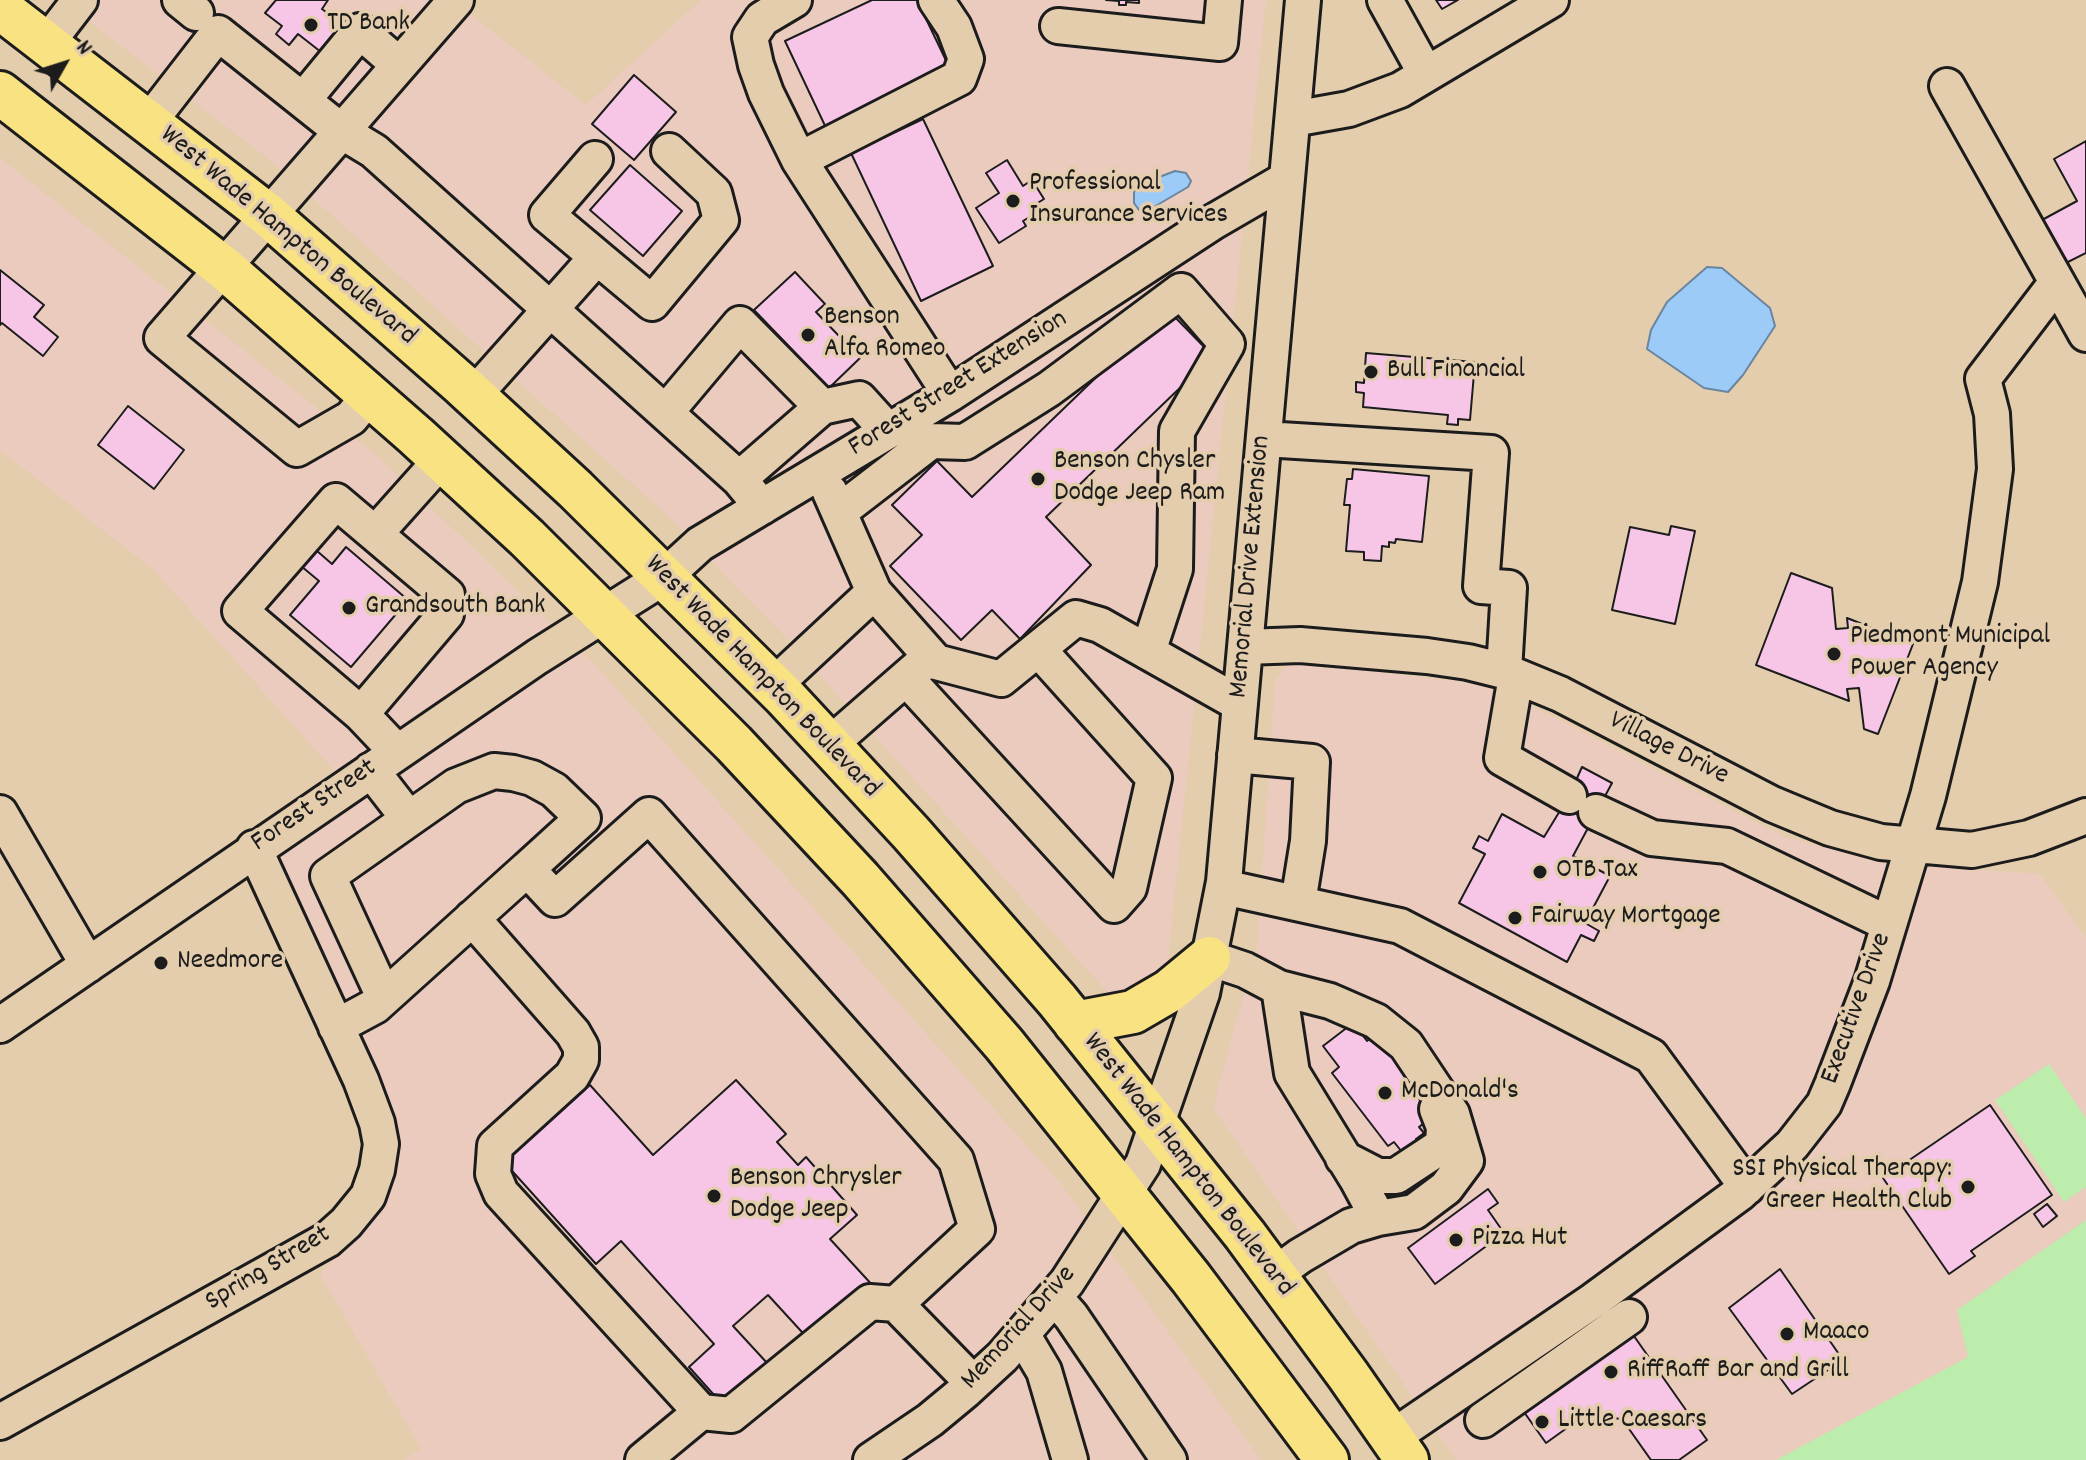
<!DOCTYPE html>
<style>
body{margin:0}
#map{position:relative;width:2086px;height:1460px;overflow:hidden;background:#e4cdad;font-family:Dekko,sans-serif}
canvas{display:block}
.north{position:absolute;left:24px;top:24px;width:80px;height:80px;-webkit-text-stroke:6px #e4cdad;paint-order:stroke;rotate:51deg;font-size:22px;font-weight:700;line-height:32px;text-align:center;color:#1c1c1c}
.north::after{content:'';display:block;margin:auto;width:28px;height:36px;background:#1c1c1c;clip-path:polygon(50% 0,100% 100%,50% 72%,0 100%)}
</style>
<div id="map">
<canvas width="2086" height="1460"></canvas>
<div class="north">N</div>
</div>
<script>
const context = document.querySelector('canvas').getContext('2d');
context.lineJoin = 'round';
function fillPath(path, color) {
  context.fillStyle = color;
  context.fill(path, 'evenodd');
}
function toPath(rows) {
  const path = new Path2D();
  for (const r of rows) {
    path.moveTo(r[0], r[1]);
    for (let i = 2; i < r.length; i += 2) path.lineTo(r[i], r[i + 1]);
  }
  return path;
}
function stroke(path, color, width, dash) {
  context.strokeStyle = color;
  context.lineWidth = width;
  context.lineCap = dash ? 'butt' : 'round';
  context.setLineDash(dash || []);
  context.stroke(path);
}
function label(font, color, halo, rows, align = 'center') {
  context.font = font + ' Dekko,sans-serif';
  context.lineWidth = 7;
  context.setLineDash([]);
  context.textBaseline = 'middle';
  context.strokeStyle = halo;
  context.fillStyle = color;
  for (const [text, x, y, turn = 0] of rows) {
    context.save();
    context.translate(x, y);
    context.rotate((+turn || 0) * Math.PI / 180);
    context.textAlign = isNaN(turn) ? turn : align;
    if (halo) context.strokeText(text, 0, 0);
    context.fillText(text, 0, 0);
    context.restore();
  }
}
const built = toPath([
 [61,0,452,0,586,105,701,0,1266,0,1167,971,1125,1001,1108,993,785,637,665,513,270,160],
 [0,158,375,454,596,666,1061,1184,1261,1460,403,1460,421,1449,320,1274,376,1216,396,1167,387,1094,257,833,338,775,153,569,0,450],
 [1290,661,1486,685,1560,720,1785,837,1884,863,2040,874,2086,938,2086,1220,1957,1310,1968,1357,1776,1460,1456,1460,1214,1109,1216,1095,1257,946,1275,681]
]);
const green = toPath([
 [2049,1064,2086,1118,2086,1187,2064,1202,1995,1100],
 [2086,1220,2086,1460,1776,1460,1968,1357,1957,1310]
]);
const water = toPath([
 [1175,171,1186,173,1191,181,1188,187,1147,211,1139,210,1134,203,1134,192,1141,184,1175,171],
 [1707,267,1722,268,1770,308,1775,326,1743,375,1728,392,1704,388,1647,349,1651,330,1667,302,1707,267]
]);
const building = toPath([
 [276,0,328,0,322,9,342,24,321,52,298,34,289,45,276,34,282,26,265,13,276,0],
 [872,0,917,0,952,73,828,132,785,41,872,0],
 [1106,0,1139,0,1139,3,1126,2,1126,5,1119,5,1119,1,1106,0],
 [1436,0,1458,0,1442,9,1436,0],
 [634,75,676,112,634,160,592,124,634,75],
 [923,119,993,266,921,301,851,153,923,119],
 [2086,141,2086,253,2060,266,2042,220,2077,201,2054,159,2086,141],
 [1007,160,1023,186,1032,180,1044,199,1036,204,1041,210,1023,221,1026,226,999,243,976,208,999,193,986,173,1007,160],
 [630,165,682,211,643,256,590,210,630,165],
 [0,270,44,305,34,317,58,337,43,356,2,323,0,325,0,270],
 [795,272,825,304,816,312,860,358,829,388,754,310,795,272],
 [1167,309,1213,356,1046,517,1091,565,1020,639,992,610,961,640,890,566,922,535,892,505,937,461,972,497,1167,309],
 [1366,353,1475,362,1470,420,1458,419,1458,425,1447,424,1448,415,1363,407,1364,393,1356,392,1356,382,1364,383,1366,353],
 [128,406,184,450,154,489,98,445,128,406],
 [1353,469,1429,476,1422,542,1396,539,1395,543,1389,542,1389,547,1382,546,1381,561,1364,560,1364,552,1346,551,1350,505,1344,505,1347,479,1352,479,1353,469],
 [1671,526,1695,531,1675,624,1612,610,1630,527,1669,535,1671,526],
 [309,544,332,564,346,547,408,600,351,667,290,615,319,581,295,561,309,544],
 [1791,573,1832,588,1836,629,1848,628,1847,618,1913,644,1878,734,1864,729,1859,688,1847,689,1849,701,1756,665,1791,573],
 [1582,767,1612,783,1573,856,1610,876,1585,923,1599,931,1594,941,1581,935,1567,962,1459,903,1485,854,1473,848,1479,836,1488,841,1502,814,1544,837,1569,796,1582,767],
 [1353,1023,1367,1041,1376,1034,1437,1113,1419,1127,1424,1133,1416,1139,1421,1145,1406,1157,1394,1142,1388,1146,1332,1073,1339,1067,1323,1046,1353,1023],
 [736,1080,786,1134,777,1142,798,1165,806,1157,857,1215,830,1239,874,1287,812,1343,768,1295,733,1326,768,1364,723,1405,689,1367,714,1344,621,1241,596,1264,504,1162,590,1085,653,1155,736,1080],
 [1990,1105,2052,1195,1971,1251,1975,1256,1949,1274,1883,1178,1990,1105],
 [1488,1189,1498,1203,1488,1210,1504,1233,1435,1284,1408,1248,1488,1189],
 [2047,1204,2057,1216,2043,1227,2034,1214,2047,1204],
 [1780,1269,1843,1360,1792,1394,1729,1308,1780,1269],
 [1629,1329,1707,1440,1679,1460,1651,1460,1622,1419,1585,1415,1546,1443,1519,1405,1629,1329]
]);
const minor = toPath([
 [180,0,196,13],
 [794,0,762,19,750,37,756,65,766,93,799,160,950,394],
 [1385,0,1426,74],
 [1058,26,1220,43,1224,0],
 [47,43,80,0],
 [304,99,360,31,399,65],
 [1293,119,1349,109,1400,90,1551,0],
 [149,122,218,33,341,131,374,151,739,479,762,507],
 [595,159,547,215,597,257],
 [799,160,959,78,966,59,954,27,936,0],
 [2057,282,2086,334],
 [370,395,351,418,297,449,162,338,456,0],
 [474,395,597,257,652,303,721,220,714,193,669,151],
 [666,412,740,324,822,407,859,399,888,431],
 [1264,439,1491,453,1481,586,1509,588,1504,671],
 [739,479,822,407],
 [830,492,874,592,936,662,1001,679,1076,618,1100,625,1240,704],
 [839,512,931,441,965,442,1049,389,1181,291,1227,344,1177,431,1175,569,1148,652],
 [1245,647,1300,645,1427,656,1468,662,1504,671,1560,694,1772,804,1830,828,1881,842,1972,850,2029,838,2086,816],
 [1516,676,1502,758,1569,796],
 [906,678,1114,905,1129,888,1154,778,1038,649],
 [773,686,874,592],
 [361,714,240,611,336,501,375,534],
 [829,745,922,664],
 [397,752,361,714,446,614,447,595,375,534,442,459],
 [1235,755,1312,762,1308,841,1298,903],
 [371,770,409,819,456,786,494,771,513,773,532,778,554,790,583,818,527,869],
 [1596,812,1652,838,1727,846,1889,924],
 [0,813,88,965],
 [1223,887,1400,926,1651,1056,1747,1187],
 [472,918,573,1033,581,1047,581,1060,572,1076,495,1146,493,1174,501,1193,701,1412],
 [1209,958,1245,970,1279,988,1330,1001,1376,1021,1406,1045,1452,1114,1466,1161,1446,1188,1414,1212,1378,1218,1357,1179,1292,1073,1279,988],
 [384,997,328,876,409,819],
 [0,1025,537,657,664,577,700,544,950,394,1213,222,1287,179],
 [336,1027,375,1006,527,869,555,899,649,815,956,1160,977,1229,896,1304,870,1302,731,1415,701,1412,643,1460],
 [1343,1158,1378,1176,1396,1176,1443,1145,1444,1127,1437,1109],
 [1274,1275,1300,1256,1351,1226,1378,1218],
 [1055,1298,1071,1316,1169,1460],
 [896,1304,973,1383],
 [1022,1334,1044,1371,1070,1460],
 [1483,1420,1629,1317],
 [0,1422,327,1240,346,1223,368,1196,377,1170,381,1144,377,1123,361,1080,254,848],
 [1391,1438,1594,1300,1740,1193,1792,1145,1824,1104,1833,1083,1872,981,1928,796,1980,582,1995,469,1992,414,1983,379,2057,282,1947,86],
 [871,1460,930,1420,965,1391,1002,1357,1067,1282,1143,1164,1202,993,1224,882,1303,0]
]);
const major = toPath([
 [0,8,268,215,462,385,575,489,784,696,911,833,1057,1000,1245,1235,1348,1375,1407,1460],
 [0,93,224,268,416,436,527,538,734,744,860,879,1004,1044,1191,1278,1327,1460],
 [1075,1023,1133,1012,1169,991,1209,958]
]);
const markers = [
 [311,25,8,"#1c1c1c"],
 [1013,201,8,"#1c1c1c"],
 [808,335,8,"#1c1c1c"],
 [1371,372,8,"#1c1c1c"],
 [1038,479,8,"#1c1c1c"],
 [349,608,8,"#1c1c1c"],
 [1834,654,8,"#1c1c1c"],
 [1540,872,8,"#1c1c1c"],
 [1515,918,8,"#1c1c1c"],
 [161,963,8,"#1c1c1c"],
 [1385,1093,8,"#1c1c1c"],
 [1968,1187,8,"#1c1c1c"],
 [714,1196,8,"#1c1c1c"],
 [1456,1240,8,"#1c1c1c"],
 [1787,1334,8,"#1c1c1c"],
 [1611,1372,8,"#1c1c1c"],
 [1542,1422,8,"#1c1c1c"]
];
const poiNames = [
 ["TD Bank",327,25],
 ["Professional",1029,185],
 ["Insurance Services",1029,217],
 ["Benson",824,319],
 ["Alfa Romeo",824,351],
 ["Bull Financial",1387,372],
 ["Benson Chysler",1054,463],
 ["Dodge Jeep Ram",1054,495],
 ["Grandsouth Bank",365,608],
 ["Piedmont Municipal",1850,638],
 ["Power Agency",1850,670],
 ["OTB Tax",1556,872],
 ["Fairway Mortgage",1531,918],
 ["Needmore",177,963],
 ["McDonald's",1401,1093],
 ["SSI Physical Therapy:",1952,1171,"right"],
 ["Greer Health Club",1952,1203,"right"],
 ["Benson Chrysler",730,1180],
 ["Dodge Jeep",730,1212],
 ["Pizza Hut",1472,1240],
 ["Maaco",1803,1334],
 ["RiffRaff Bar and Grill",1627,1372],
 ["Little Caesars",1558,1422]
];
const streetNames = [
 ["West Wade Hampton Boulevard",287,237,40],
 ["Forest Street Extension",959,385,-32],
 ["Memorial Drive Extension",1252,567,-85],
 ["West Wade Hampton Boulevard",761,678,46],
 ["Village Drive",1668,750,27],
 ["Forest Street",315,807,-34],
 ["Executive Drive",1858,1009,-70],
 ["West Wade Hampton Boulevard",1187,1166,52],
 ["Spring Street",269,1270,-31],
 ["Memorial Drive",1020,1329,-48]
];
fillPath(built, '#eacbbe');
fillPath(green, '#bcedac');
fillPath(water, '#9dcbf7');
stroke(water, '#69859f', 2);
fillPath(building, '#f7c6e6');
stroke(building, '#1c1c1c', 2);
stroke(minor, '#1c1c1c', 40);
stroke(major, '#1c1c1c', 48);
stroke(minor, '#e4cdad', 34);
stroke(major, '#f8e281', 42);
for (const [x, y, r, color] of markers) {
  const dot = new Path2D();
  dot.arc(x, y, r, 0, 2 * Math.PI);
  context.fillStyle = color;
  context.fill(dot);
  stroke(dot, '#e4cdad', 3);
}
label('28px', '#1c1c1c', '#e4cdad', poiNames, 'left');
label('28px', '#1c1c1c', '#e4cdad', streetNames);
</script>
